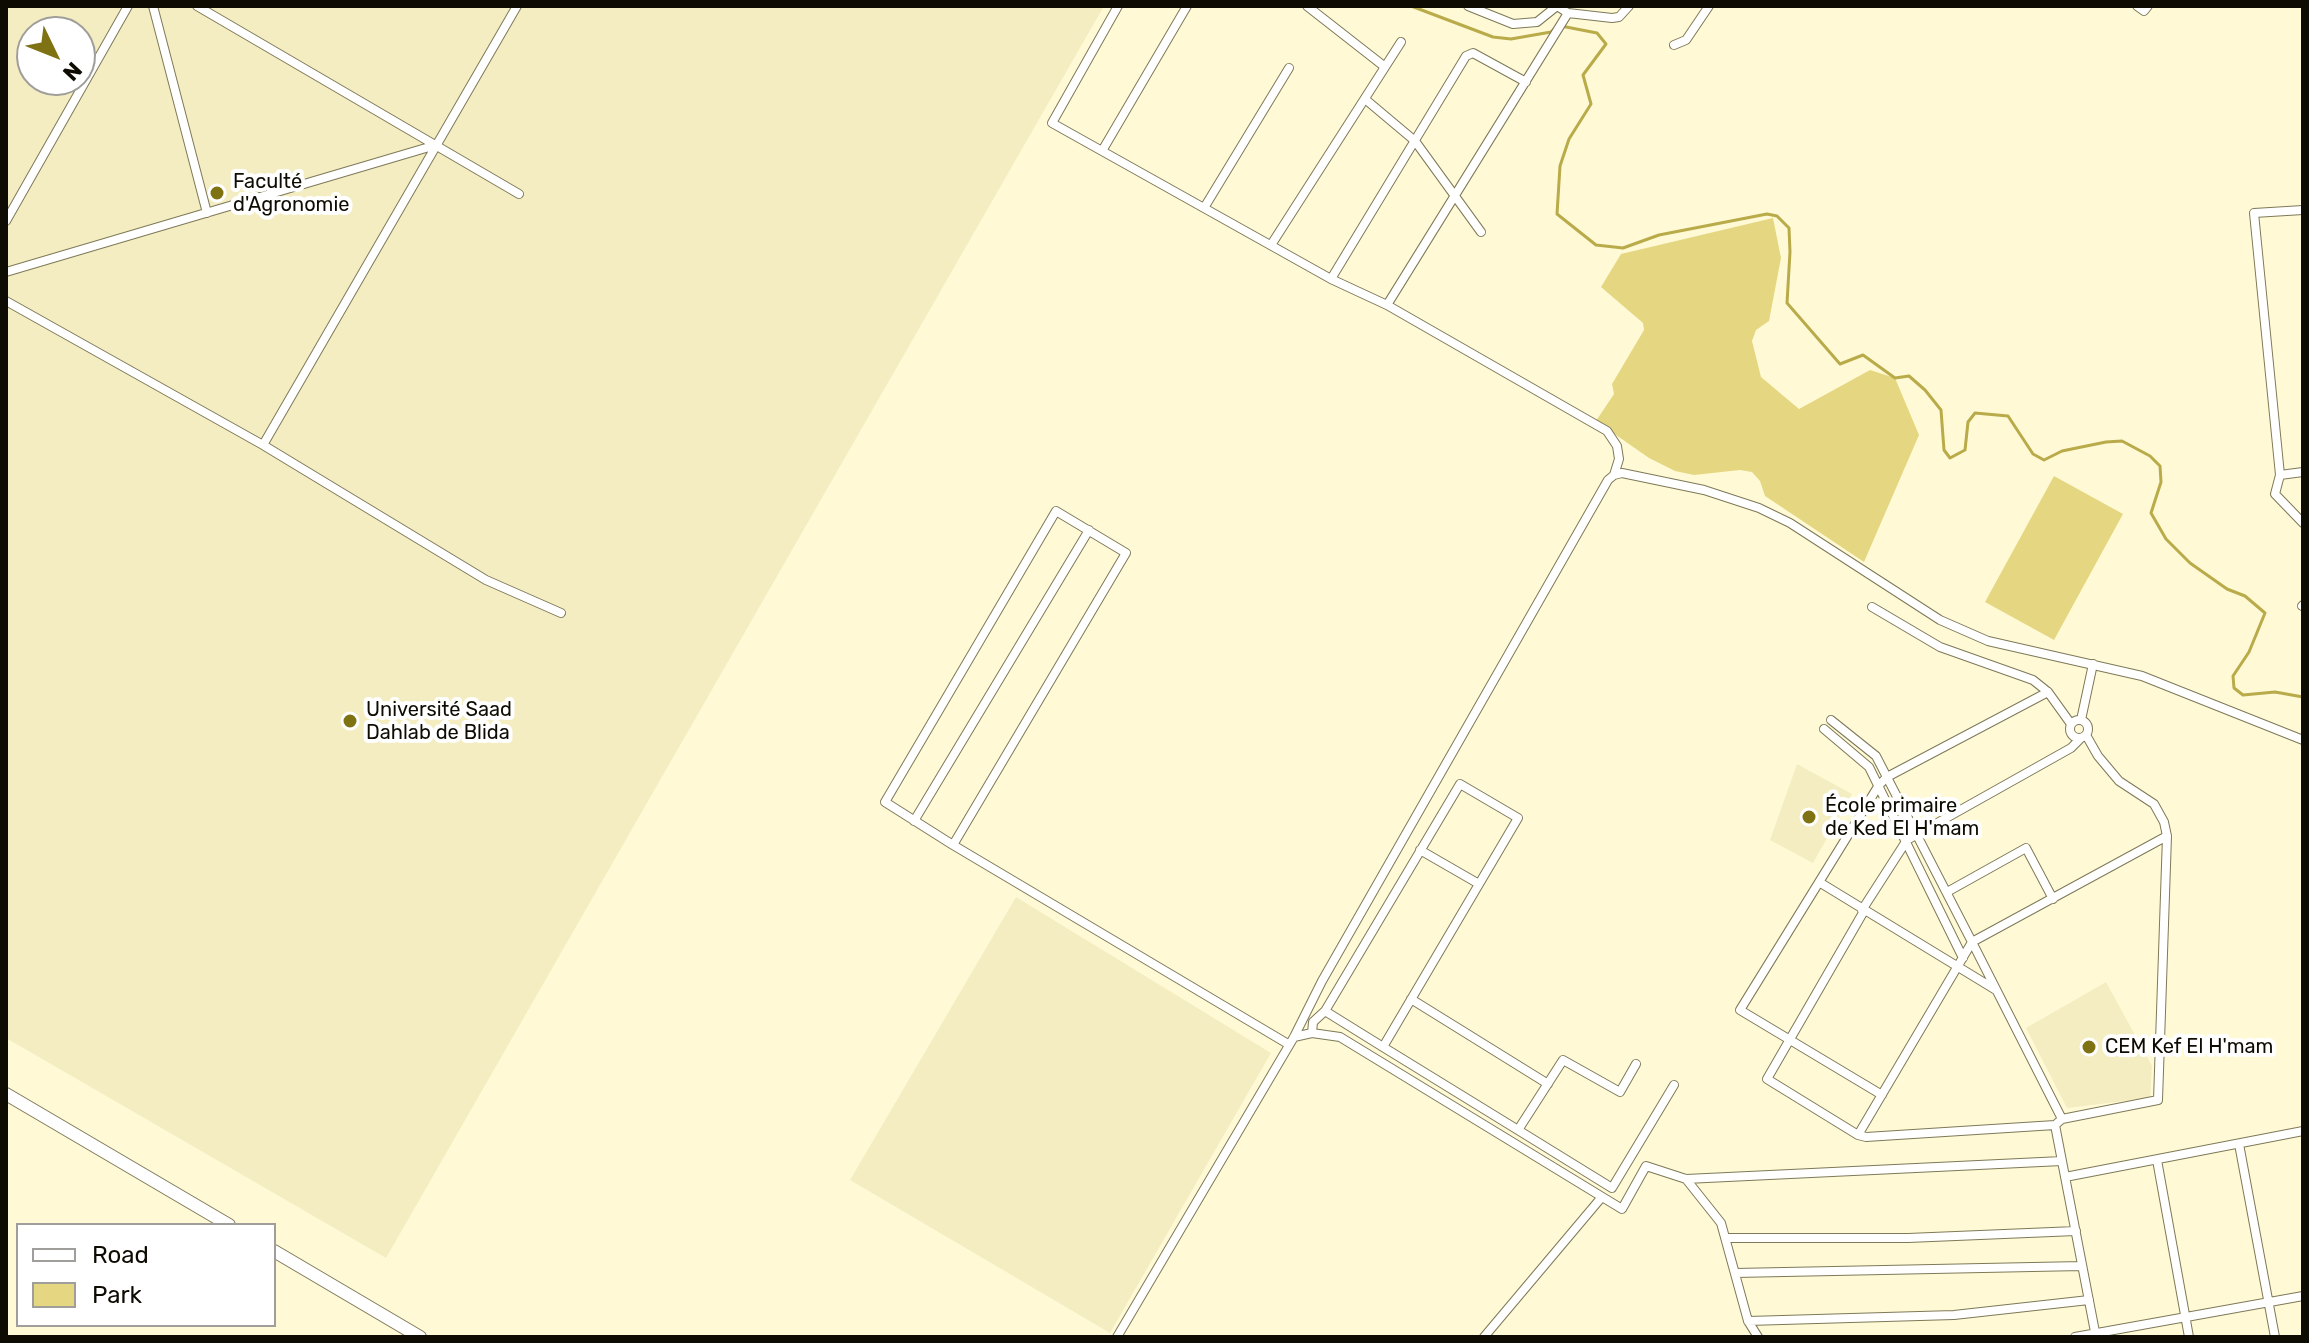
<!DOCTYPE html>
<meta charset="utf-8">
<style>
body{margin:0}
#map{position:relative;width:2309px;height:1343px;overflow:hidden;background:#fffad5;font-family:Rubik,sans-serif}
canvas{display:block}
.frame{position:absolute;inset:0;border:8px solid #0e0c02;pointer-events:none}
.legend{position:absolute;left:16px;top:1223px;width:260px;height:104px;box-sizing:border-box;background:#fff;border:2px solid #9f9e9a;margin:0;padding:10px 14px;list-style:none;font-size:24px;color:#0e0c02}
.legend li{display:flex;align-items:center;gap:16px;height:40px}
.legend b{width:40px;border:2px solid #9f9e9a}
.north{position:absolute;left:16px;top:16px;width:80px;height:80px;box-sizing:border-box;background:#fff;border:2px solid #9f9e9a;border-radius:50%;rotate:133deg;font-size:22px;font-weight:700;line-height:32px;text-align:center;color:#0e0c02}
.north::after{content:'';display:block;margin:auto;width:28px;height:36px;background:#7f7213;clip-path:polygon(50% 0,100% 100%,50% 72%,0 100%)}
</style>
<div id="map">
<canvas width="2309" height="1343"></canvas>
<div class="frame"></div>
<ul class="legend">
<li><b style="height:10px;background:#fff"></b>Road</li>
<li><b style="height:22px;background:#e5d782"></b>Park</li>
</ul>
<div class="north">N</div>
</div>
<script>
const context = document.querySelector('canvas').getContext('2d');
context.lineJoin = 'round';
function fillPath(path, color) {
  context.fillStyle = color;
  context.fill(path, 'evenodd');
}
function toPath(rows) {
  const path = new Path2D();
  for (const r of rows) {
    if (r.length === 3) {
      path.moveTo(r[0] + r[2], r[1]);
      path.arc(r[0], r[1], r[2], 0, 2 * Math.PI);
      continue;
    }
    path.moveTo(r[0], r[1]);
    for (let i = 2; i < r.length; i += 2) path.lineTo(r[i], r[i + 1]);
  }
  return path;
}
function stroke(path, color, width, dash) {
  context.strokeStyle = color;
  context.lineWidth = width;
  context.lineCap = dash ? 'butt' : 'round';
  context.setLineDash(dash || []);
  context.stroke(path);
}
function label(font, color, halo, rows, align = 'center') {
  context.font = font + ' Rubik,sans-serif';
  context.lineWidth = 8;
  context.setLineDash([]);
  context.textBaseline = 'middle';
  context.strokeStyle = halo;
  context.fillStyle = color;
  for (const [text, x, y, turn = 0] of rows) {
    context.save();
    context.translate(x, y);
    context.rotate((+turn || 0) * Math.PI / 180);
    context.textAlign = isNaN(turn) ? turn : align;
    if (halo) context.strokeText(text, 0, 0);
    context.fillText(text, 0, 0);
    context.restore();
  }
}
const built = toPath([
 [6,6,1104,6,386,1258,6,1038],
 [32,32,80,32,80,80,32,80],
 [1797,764,1852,794,1813,863,1770,840],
 [1016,897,1271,1053,1110,1333,850,1180],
 [2106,982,2152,1066,2150,1098,2067,1108,2026,1028]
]);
const green = toPath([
 [1773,218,1781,258,1769,321,1756,330,1752,341,1761,377,1799,409,1870,370,1895,378,1919,435,1864,562,1765,496,1760,481,1752,472,1740,470,1694,475,1675,471,1649,458,1596,421,1614,394,1612,384,1644,330,1643,323,1601,287,1621,254],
 [2054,476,2123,514,2054,640,1985,602]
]);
const stream = toPath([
 [1411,6,1493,37,1511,39,1551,32,1554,29],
 [1561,26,1597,33,1606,44,1583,75,1591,104,1569,139,1560,166,1557,214,1596,245,1623,248,1659,235,1767,214,1777,216,1789,228,1790,252,1787,303,1840,364,1863,355,1895,378,1909,376,1925,390,1941,410,1944,450,1950,458,1965,450,1968,422,1975,413,2008,416,2033,454,2044,460,2062,451,2106,442,2122,441,2150,456,2160,466,2161,482,2151,513,2166,539,2190,563,2227,589,2245,596,2265,613,2249,652,2233,676,2234,688,2243,695,2275,692,2303,697]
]);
const street = toPath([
 [153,6,207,213],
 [197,6,519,194],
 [1118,6,1052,123,1331,279,1387,305,1607,431,1617,446,1619,459,1614,475],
 [1307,6,1385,67],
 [1468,6,1513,24,1537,22,1557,6],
 [1557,6,1568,13,1612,18,1619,17,1629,6],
 [2137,6,2144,11,2148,6],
 [1674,45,1686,40,1709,6],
 [1365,99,1415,141,1481,232],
 [1102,151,1187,6],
 [1204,208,1289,68],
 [2303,210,2254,213,2280,475,2275,494,2303,523],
 [6,221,128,6],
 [1271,245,1401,42],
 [6,272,436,145],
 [1331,279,1466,56,1473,53,1526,82],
 [6,301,263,445,486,580,561,613],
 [1387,305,1568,13],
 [263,445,517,6],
 [2280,475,2303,472],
 [2302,606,2303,605],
 [1872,607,1940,647,2033,680,2048,692,2071,724],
 [2079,729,9],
 [1831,720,1876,756,1972,942,1858,1135],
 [2081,720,2093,664],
 [1824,729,1869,767,1963,958],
 [2086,735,2098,756,2119,781,2154,804,2164,822,2167,836,2158,1100,2062,1119,2055,1125,2096,1337],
 [914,821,1089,530],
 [953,845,1126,553,1056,511,885,802,953,845,1288,1044],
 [1420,850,1479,884],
 [1819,882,1996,990],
 [1947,892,2026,848,2053,899],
 [1862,910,1907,840,2071,748,2081,738],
 [1864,911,1767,1079,1858,1135,1866,1137,2055,1125],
 [1411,999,1548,1084],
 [1312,1033,1313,1022,1325,1011],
 [1294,1037,1312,1033,1340,1037,1622,1209,1646,1166,1686,1179,2062,1161],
 [1383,1047,1518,818,1460,784,1325,1011,1383,1047,1518,1130,1612,1188,1674,1085],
 [1882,1095,1740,1010,1879,785,1887,777,2048,692],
 [2062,1119,1972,942,2167,836],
 [1518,1130,1563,1060,1620,1092,1636,1064],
 [2239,1144,2275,1337],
 [2157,1160,2189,1337],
 [2065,1177,2303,1131],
 [1686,1179,1721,1223,1748,1321,1758,1337],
 [1726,1238,1908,1238,2076,1231],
 [1735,1273,2082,1266],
 [1748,1321,1954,1315,2089,1300],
 [1117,1337,1294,1037,1322,981,1608,480,1614,475,1622,473,1704,490,1759,508,1790,523,1940,620,1988,641,2142,676,2303,740],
 [1484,1337,1601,1198],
 [2075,1337,2303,1296]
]);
const secondary = toPath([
 [6,1094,229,1225],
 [274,1251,420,1337]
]);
const markers = [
 [217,193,8,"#7f7213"],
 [350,721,8,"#7f7213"],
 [1809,817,8,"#7f7213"],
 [2089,1047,8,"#7f7213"]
];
const poiNames = [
 ["Faculté",233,182],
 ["d'Agronomie",233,205],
 ["Université Saad",366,710],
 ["Dahlab de Blida",366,733],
 ["École primaire",1825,806],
 ["de Ked El H'mam",1825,829],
 ["CEM Kef El H'mam",2105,1047]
];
fillPath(built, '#f4edc2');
fillPath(green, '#e5d782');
stroke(stream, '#b9aa4a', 3);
stroke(street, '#7e7958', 10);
stroke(secondary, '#7e7958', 14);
stroke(street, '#fff', 8);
stroke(secondary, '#fff', 12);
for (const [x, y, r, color] of markers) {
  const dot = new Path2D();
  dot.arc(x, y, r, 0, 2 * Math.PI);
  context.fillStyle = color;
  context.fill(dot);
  stroke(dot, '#fff', 3);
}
label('20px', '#0e0c02', '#fff', poiNames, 'left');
</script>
